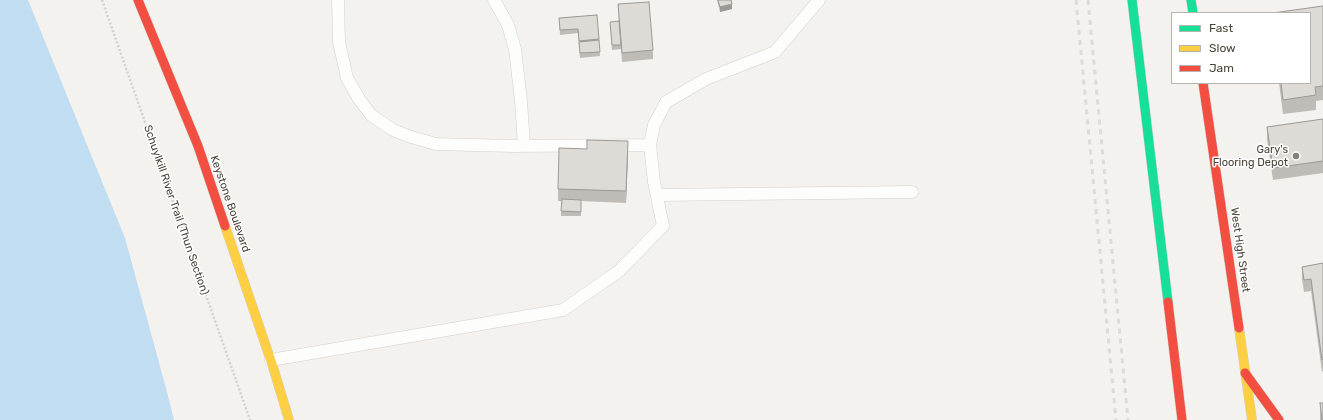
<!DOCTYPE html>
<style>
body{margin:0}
#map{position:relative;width:1323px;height:420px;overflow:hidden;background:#f4f2ee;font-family:Rubik,sans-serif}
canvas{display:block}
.legend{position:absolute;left:1171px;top:12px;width:140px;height:72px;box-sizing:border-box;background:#fff;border:1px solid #b7b4b0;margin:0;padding:5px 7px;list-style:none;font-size:12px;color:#4b4439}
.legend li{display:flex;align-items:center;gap:8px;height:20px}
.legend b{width:20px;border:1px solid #b7b4b0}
</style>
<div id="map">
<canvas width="1323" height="420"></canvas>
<ul class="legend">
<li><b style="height:5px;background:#16e098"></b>Fast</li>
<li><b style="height:5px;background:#ffcf43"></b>Slow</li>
<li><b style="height:5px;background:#f24e42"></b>Jam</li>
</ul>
</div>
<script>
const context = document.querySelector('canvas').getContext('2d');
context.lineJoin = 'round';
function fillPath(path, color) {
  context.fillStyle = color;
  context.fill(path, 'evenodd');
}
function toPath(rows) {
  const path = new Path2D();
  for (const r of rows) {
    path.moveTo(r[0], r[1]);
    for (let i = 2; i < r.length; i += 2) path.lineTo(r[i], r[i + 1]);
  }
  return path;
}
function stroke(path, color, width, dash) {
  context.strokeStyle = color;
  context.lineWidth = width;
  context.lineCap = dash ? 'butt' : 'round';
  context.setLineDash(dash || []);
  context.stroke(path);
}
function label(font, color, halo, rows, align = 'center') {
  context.font = font + ' Rubik,sans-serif';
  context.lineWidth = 3;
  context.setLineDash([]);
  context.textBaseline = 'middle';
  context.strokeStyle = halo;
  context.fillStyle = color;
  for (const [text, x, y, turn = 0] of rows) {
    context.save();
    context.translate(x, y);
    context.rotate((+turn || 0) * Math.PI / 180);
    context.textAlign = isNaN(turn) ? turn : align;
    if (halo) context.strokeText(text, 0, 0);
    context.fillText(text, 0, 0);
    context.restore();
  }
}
const water = toPath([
 [0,0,28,0,125,238,167,392,174,420,0,420]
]);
const path = toPath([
 [102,0,250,420]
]);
const lane = toPath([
 [338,0,339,42,347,78,359,99,371,115,393,130,411,137,436,144,513,146,650,145],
 [494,0,508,25,515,49,521,101,524,146],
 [657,195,912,192],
 [271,360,563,310,619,271,663,226,654,182,650,145,654,125,666,102,706,79,775,52,819,0]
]);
const fast = toPath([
 [1132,0,1168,302],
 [1191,0,1193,13]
]);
const slow = toPath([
 [225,226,273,367,289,420],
 [1239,328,1252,420]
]);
const jam = toPath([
 [138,0,198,146,225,226],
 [1203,83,1239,328],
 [1168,302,1182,420],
 [1245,373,1279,420]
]);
const rail = toPath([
 [1076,0,1116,420],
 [1088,0,1128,420]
]);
const wall = toPath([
 [717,0,731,0,732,9,720,12],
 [618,4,653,50,653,59,622,62,621,48,621,49,612,50,610,22,619,21],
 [1323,6,1323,100,1316,101,1316,110,1283,114,1279,83,1310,83],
 [597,15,600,56,580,58,578,33,560,35,559,18],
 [1323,119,1323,173,1273,180,1267,139,1267,127],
 [628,153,626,203,581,201,581,216,561,216,561,201,558,201,558,189],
 [1323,263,1323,371,1322,372,1311,291,1304,292,1302,279,1302,267],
 [1320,403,1323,420,1320,420]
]);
const shadedWall = toPath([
 [732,4,732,9,720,12,720,7],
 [628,141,628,153,626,203,626,191]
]);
const building = toPath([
 [718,0,731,0,732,4,720,7,718,0],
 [649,2,653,50,622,53,618,4,649,2],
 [1323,6,1323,86,1315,87,1316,95,1283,100,1281,83,1310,83,1310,13,1273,13,1323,6],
 [597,15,599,39,579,41,578,29,560,30,559,18,597,15],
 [619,21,621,45,612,45,610,22,619,21],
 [599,40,600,52,580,53,579,42,599,40],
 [1323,119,1323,161,1273,168,1267,127,1323,119],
 [587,140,628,141,626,191,558,189,559,148,587,149,587,140],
 [562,199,581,200,581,212,561,211,562,199],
 [1323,263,1323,359,1322,360,1311,279,1304,280,1302,267,1323,263],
 [1320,403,1323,403,1323,420,1322,420,1320,403]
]);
const markers = [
 [1296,156,4,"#868178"]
];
const poiNames = [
 ["Gary's",1288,150],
 ["Flooring Depot",1288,163]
];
const streetNames = [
 ["Keystone Boulevard",230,204,71],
 ["Schuylkill River Trail (Thun Section)",176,210,71],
 ["West High Street",1240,250,82]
];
fillPath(water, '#c0ddf1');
stroke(lane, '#d2d0cb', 13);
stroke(fast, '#d3cfc5', 10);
stroke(slow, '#d3cfc5', 10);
stroke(jam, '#d3cfc5', 10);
stroke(path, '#d3d2cc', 2.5, [2, 2]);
stroke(lane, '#fdfdfc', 12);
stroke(fast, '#16e098', 9);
stroke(slow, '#ffcf43', 9);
stroke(jam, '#f24e42', 9);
stroke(rail, '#dbdbda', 3, [5, 5]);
fillPath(wall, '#bfbcb8');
fillPath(shadedWall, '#9b9996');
fillPath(building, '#dedbd6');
stroke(building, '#9b9996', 1);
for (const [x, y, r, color] of markers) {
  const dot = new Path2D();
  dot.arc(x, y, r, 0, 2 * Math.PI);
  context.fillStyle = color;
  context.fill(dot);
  stroke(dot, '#fff', 1.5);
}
label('11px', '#4b4439', '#fff', poiNames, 'right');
label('11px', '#4b4439', '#fff', streetNames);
</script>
